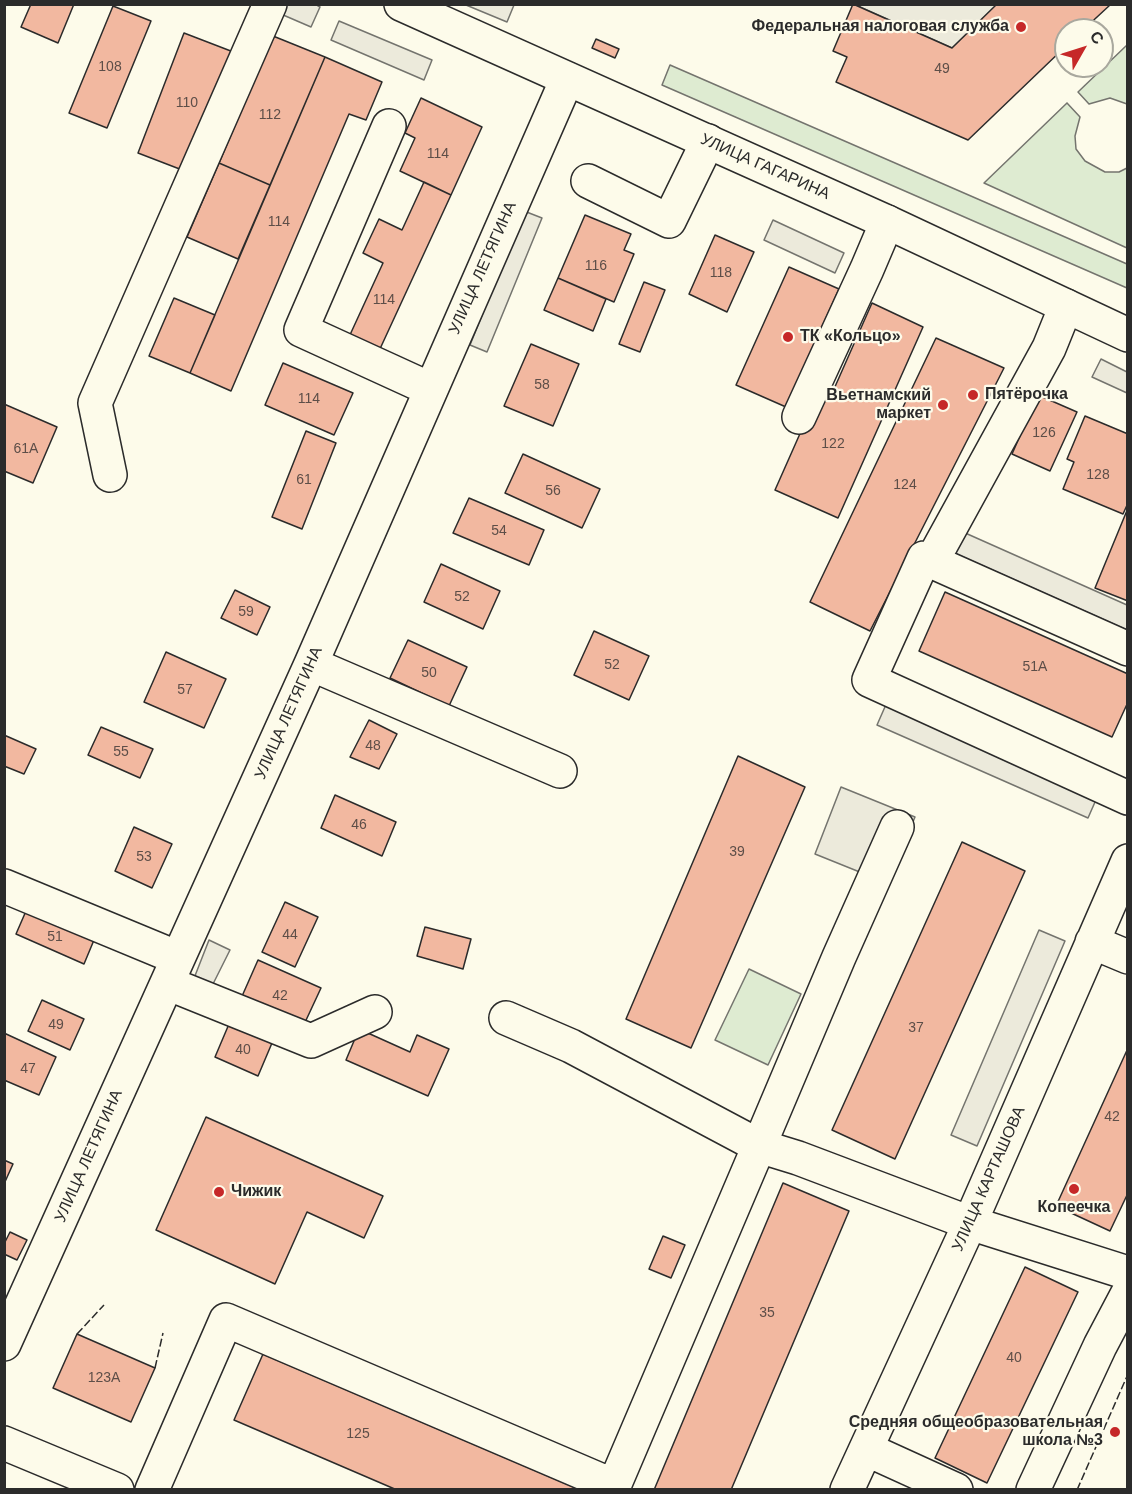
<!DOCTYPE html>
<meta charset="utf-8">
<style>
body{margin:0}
#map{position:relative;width:1132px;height:1494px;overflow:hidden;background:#fdfbea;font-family:Helvetica,sans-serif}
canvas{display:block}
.frame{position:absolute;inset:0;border:6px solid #2b2b2b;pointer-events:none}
.north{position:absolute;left:1054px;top:18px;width:60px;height:60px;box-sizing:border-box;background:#fdfbea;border:2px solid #a9a89e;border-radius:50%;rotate:51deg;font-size:16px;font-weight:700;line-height:24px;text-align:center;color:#2b2b2b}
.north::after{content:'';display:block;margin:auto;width:21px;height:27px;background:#c62828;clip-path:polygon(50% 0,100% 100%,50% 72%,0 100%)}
</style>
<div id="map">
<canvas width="1132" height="1494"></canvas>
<div class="frame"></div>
<div class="north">С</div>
</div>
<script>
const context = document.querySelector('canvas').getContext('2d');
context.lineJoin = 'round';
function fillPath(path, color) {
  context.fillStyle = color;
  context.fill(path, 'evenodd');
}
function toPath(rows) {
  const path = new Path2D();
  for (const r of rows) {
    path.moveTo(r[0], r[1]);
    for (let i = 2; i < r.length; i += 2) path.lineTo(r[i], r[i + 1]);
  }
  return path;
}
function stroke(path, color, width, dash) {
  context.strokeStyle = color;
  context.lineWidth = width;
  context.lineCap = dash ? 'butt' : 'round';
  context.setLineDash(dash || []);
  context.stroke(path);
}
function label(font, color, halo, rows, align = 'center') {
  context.font = font + ' Helvetica,sans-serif';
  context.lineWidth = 4.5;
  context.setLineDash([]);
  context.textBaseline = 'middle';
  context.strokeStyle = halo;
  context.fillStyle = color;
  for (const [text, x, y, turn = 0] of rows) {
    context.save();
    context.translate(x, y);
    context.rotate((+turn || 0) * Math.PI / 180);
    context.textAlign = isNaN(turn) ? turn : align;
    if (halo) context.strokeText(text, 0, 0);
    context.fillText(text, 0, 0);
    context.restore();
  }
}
const green = toPath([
 [1127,45,1127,104,1110,98,1089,104,1078,92,1127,45],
 [670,65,1127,264,1127,288,662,85,670,65],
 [1067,103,1080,117,1075,136,1076,149,1085,161,1105,172,1119,172,1127,168,1127,248,984,183,1067,103],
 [749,969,801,994,768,1065,715,1040,749,969]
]);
const parking = toPath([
 [315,4,320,7,311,27,260,5,315,4],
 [861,4,997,5,952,48,860,7,861,4],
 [466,5,514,5,507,22,466,5],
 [339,21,432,60,424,80,331,40,339,21],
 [524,211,542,218,487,352,470,345,524,211],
 [773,220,844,253,835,273,764,240,773,220],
 [1101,359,1127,372,1127,393,1092,377,1101,359],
 [936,520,1127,605,1127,630,927,541,936,520],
 [895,684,1106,777,1088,818,877,725,895,684],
 [841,787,915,817,887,883,815,854,841,787],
 [1039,930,1065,941,977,1146,951,1135,1039,930],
 [209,940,230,950,208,994,191,986,209,940]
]);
const building = toPath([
 [31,4,74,4,58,43,21,27,31,4],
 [853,4,952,48,997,4,1110,5,1083,30,1066,30,1066,46,968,140,836,82,847,57,833,51,853,4],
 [113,6,151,21,107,128,69,113,113,6],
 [184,33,236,53,190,173,138,153,184,33],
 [273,36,325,57,270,185,219,163,273,36],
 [596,39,619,49,615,58,592,48,596,39],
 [325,57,382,82,366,120,349,114,231,391,190,373,325,57],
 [421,98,482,127,451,195,400,171,415,138,405,133,421,98],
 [219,163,270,185,238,259,187,237,219,163],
 [424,182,451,195,379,351,349,337,383,263,363,253,379,219,402,230,424,182],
 [585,215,631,234,624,250,634,254,614,302,558,278,585,215],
 [715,235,754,252,727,312,689,294,715,235],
 [789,267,839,289,786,407,736,385,789,267],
 [558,278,606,299,593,331,544,310,558,278],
 [644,282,665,290,640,352,619,344,644,282],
 [174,298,215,315,190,373,149,356,174,298],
 [872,303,923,327,838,518,775,490,818,393,830,398,872,303],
 [936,338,1004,368,870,631,810,602,936,338],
 [531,344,579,364,553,426,504,406,531,344],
 [283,363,353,393,334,435,265,405,283,363],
 [1038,395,1077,412,1050,471,1012,454,1038,395],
 [4,404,57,427,33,483,4,471,4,404],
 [1085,416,1128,434,1128,503,1123,514,1063,489,1074,462,1067,459,1085,416],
 [306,431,336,443,302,529,272,517,306,431],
 [523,454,600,489,582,528,505,493,523,454],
 [469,498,544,530,529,565,453,533,469,498],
 [1128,508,1128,601,1095,588,1128,508],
 [441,564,500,591,483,629,424,602,441,564],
 [235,590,270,607,257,635,221,618,235,590],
 [945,592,1128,674,1128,702,1112,737,919,651,945,592],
 [594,631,649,656,629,700,574,675,594,631],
 [408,640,467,667,449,706,390,678,408,640],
 [166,652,226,679,204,728,144,702,166,652],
 [369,720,397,734,379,769,350,757,369,720],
 [101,727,153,749,140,778,88,755,101,727],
 [4,735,36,749,24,774,4,766,4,735],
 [738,756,805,787,691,1048,626,1019,738,756],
 [335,795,396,822,382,856,321,828,335,795],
 [134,827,172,844,152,888,115,871,134,827],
 [962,842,1025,871,895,1159,832,1130,962,842],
 [285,902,318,917,295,967,262,952,285,902],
 [26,911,94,940,84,964,16,934,26,911],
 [425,927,471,939,463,969,417,956,425,927],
 [258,960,321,988,301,1031,239,1003,258,960],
 [42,1000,84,1019,70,1050,28,1031,42,1000],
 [229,1024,272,1043,258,1076,215,1057,229,1024],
 [359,1029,410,1052,417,1035,449,1049,428,1096,346,1060,359,1029],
 [4,1033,56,1057,39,1095,4,1080,4,1033],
 [1128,1048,1128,1193,1110,1231,1056,1206,1128,1048],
 [206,1117,383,1196,364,1238,307,1212,275,1284,156,1230,206,1117],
 [4,1160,13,1164,4,1184,4,1160],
 [783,1183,849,1211,731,1490,654,1490,783,1183],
 [10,1232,27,1240,17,1260,4,1254,4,1244,10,1232],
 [663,1236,685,1245,671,1278,649,1269,663,1236],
 [1025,1267,1078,1292,987,1483,935,1458,1025,1267],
 [77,1334,155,1368,131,1422,53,1388,77,1334],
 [263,1354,581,1490,397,1490,234,1420,263,1354]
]);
const minor = toPath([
 [389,126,301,330,430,389],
 [588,181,669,221,708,141],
 [799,417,867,269,887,222],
 [110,475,95,403,270,4],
 [932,561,1049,348,1066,306],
 [1128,649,924,558,869,680,1128,798],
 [311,664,560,771],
 [4,886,178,958],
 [1092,942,1128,957],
 [167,983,311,1041,375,1012],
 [506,1018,571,1046,759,1146,839,957,897,827],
 [4,1344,311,664,567,79],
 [4,1443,117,1490],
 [866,1449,956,1490],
 [152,1490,226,1320,614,1486,759,1146,798,1158,970,1223,1128,1273],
 [847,1490,970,1223,1128,861],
 [1033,1490,1100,1346,1128,1293]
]);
const major = toPath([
 [401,4,887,222,1128,335]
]);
const fence = toPath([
 [77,1334,104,1305],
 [155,1368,163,1333],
 [1077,1490,1128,1374]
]);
const markers = [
 [1021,27,6,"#c62828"],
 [788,337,6,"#c62828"],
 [973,395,6,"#c62828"],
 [943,405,6,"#c62828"],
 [1074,1189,6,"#c62828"],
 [219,1192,6,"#c62828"],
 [1115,1432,6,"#c62828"]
];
const numberNames = [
 ["108",110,67],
 ["49",942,69],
 ["110",187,103],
 ["112",270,115],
 ["114",438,154],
 ["114",279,222],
 ["116",596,266],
 ["118",721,273],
 ["114",384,300],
 ["58",542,385],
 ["114",309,399],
 ["126",1044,433],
 ["122",833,444],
 ["61А",26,449],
 ["128",1098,475],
 ["61",304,480],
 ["124",905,485],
 ["56",553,491],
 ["54",499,531],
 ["52",462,597],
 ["59",246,612],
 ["52",612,665],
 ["51А",1035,667],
 ["50",429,673],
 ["57",185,690],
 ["48",373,746],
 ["55",121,752],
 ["46",359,825],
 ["39",737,852],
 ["53",144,857],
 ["44",290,935],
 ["51",55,937],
 ["42",280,996],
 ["49",56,1025],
 ["37",916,1028],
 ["40",243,1050],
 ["47",28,1069],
 ["42",1112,1117],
 ["35",767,1313],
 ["40",1014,1358],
 ["123А",104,1378],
 ["125",358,1434]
];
const poiNames = [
 ["Федеральная налоговая служба",1009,27],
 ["ТК «Кольцо»",800,337,"left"],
 ["Пятёрочка",985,395,"left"],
 ["Вьетнамский",931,396],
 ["маркет",931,414],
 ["Чижик",231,1192,"left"],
 ["Копеечка",1074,1208,"center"],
 ["Средняя общеобразовательная",1103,1423],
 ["школа №3",1103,1441]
];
const streetNames = [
 ["УЛИЦА ГАГАРИНА",765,167,24],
 ["УЛИЦА ЛЕТЯГИНА",483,268,-66],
 ["УЛИЦА ЛЕТЯГИНА",289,713,-66],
 ["УЛИЦА ЛЕТЯГИНА",89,1156,-66],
 ["УЛИЦА КАРТАШОВА",989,1179,-66]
];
fillPath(green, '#deebd1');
stroke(green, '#74746e', 1.5);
fillPath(parking, '#eceadb');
stroke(parking, '#74746e', 1.5);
fillPath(building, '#f2b8a0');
stroke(building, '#2b2b2b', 1.5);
stroke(minor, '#2b2b2b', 36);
stroke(major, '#2b2b2b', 36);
stroke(minor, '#fdfbea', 33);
stroke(major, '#fdfbea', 33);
stroke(fence, '#2b2b2b', 1.5, [8, 3]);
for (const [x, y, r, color] of markers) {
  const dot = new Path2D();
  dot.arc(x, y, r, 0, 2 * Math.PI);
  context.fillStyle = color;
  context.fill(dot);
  stroke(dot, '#fdfbea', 2);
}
label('14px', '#5d4e48', null, numberNames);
label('bold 16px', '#2b2b2b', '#fdfbea', poiNames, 'right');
label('16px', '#2b2b2b', '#fdfbea', streetNames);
</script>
